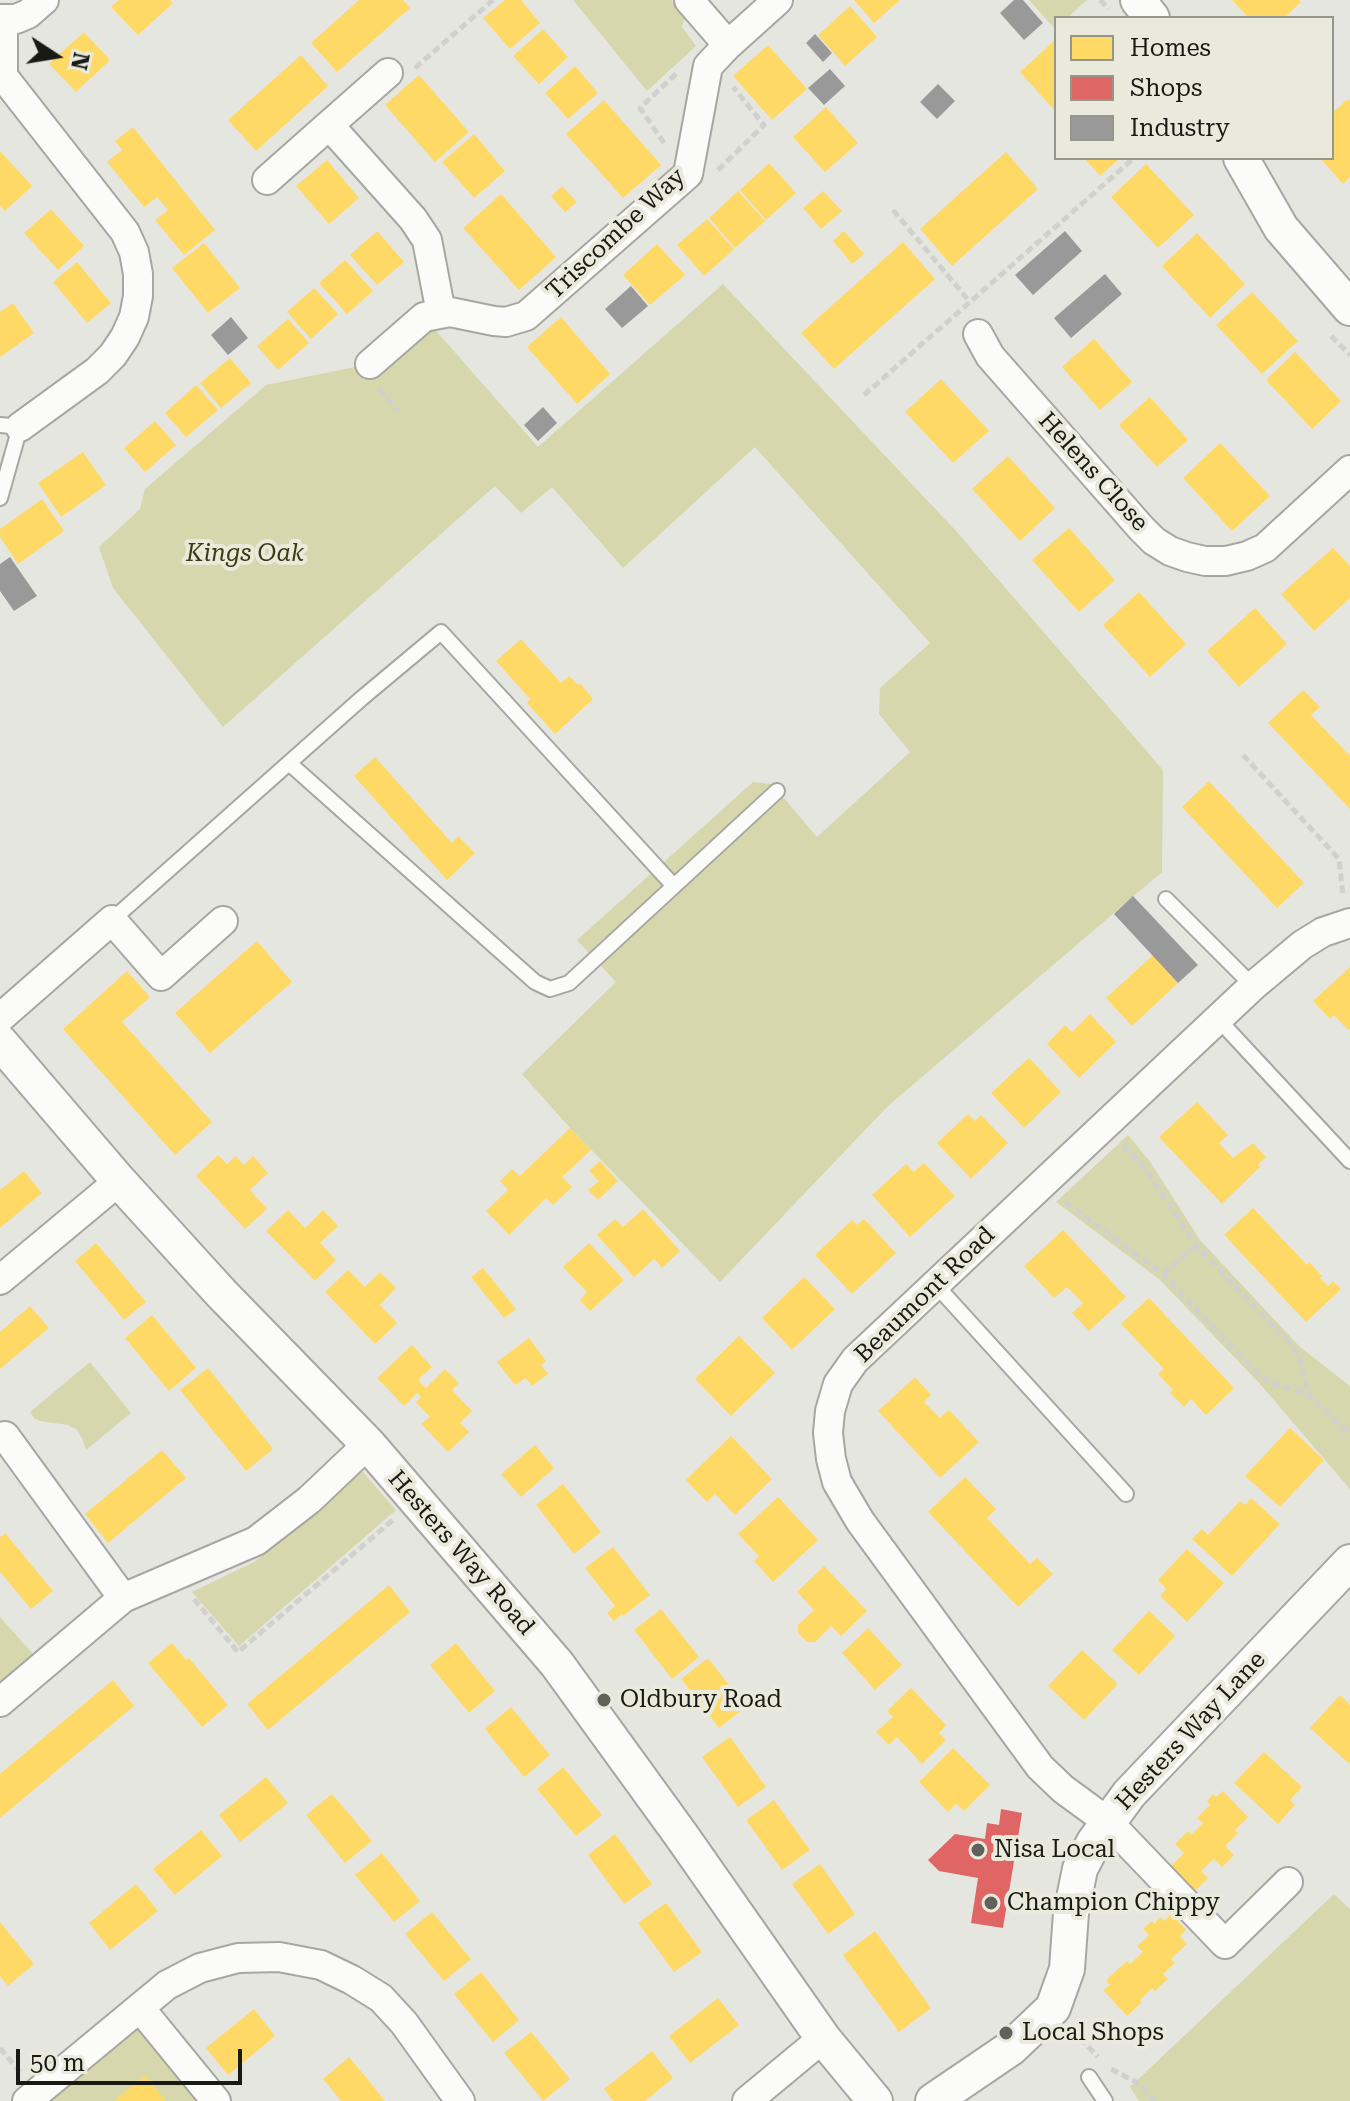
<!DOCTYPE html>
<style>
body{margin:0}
#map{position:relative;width:1350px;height:2101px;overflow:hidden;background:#e6e6e0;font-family:"Roboto Serif",serif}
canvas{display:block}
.legend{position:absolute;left:1054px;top:16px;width:280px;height:144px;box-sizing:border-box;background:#e9eadc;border:2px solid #96978c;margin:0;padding:10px 14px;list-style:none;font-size:24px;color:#1a1a15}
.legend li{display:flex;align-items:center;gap:16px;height:40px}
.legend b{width:40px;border:2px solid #96978c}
.north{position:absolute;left:16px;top:16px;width:80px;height:80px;-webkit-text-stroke:6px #e9eadc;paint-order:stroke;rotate:102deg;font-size:22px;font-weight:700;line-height:32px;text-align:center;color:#1a1a15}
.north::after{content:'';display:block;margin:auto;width:28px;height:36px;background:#1a1a15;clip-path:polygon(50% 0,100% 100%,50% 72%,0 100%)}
.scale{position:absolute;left:16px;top:2049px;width:226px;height:36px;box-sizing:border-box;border:4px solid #1a1a15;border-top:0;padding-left:10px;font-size:24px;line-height:28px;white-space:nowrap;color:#1a1a15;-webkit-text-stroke:6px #e9eadc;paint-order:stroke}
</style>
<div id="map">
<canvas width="1350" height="2101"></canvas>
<ul class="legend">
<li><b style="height:22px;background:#ffd966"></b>Homes</li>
<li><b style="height:22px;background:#e06666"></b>Shops</li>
<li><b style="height:22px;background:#999"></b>Industry</li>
</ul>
<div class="north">N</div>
<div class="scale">50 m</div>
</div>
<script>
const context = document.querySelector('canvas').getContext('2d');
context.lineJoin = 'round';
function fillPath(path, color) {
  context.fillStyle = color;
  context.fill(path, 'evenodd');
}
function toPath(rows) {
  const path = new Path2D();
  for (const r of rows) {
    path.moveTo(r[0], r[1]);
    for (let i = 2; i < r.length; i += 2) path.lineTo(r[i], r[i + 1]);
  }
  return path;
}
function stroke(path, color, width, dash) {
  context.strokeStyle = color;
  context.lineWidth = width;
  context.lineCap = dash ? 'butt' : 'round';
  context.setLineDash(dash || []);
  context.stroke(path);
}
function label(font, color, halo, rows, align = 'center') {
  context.font = font + ' "Roboto Serif",serif';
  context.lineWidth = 8;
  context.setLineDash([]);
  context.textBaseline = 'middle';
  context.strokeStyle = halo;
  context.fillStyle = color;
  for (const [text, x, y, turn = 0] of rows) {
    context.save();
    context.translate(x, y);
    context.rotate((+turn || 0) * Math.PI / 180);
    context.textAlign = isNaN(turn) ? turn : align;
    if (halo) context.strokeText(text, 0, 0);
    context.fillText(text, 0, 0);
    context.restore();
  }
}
const green = toPath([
 [573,0,671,0,685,17,682,27,696,46,647,91],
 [1029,0,1087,0,1067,18,1056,18,1055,29],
 [723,284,957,532,1163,770,1162,872,888,1106,720,1282,570,1128,522,1074,616,982,577,940,753,782,772,784,817,837,910,752,879,714,880,688,930,643,755,447,623,568,552,487,521,513,495,486,223,727,113,588,99,547,140,509,145,489,266,385,370,364,424,317,538,447],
 [1128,1135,1149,1160,1200,1240,1300,1347,1350,1386,1350,1489,1260,1384,1159,1279,1056,1202],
 [90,1362,131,1413,86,1450,82,1438,77,1430,68,1425,39,1421,34,1418,30,1412],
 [362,1471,396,1510,239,1646,192,1592,254,1562,295,1531],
 [0,1617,33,1654,0,1682],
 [1334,1894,1350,1909,1350,2101,1139,2101,1130,2087],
 [140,2008,216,2101,27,2101]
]);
const homes = toPath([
 [119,0,170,0,173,3,138,35,111,7],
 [359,0,403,0,410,8,337,72,311,43],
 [505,0,521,0,540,23,510,49,483,18],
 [854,0,900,0,874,23],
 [1232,0,1299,0,1301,2,1284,18,1249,18],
 [850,6,877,37,845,66,818,35],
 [543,29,568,57,539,84,513,56],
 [84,32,110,60,76,92,49,64],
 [1056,39,1056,112,1020,72],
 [768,45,807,89,772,120,733,76],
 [301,55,328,86,256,151,228,120],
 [575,66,598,93,568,119,545,93],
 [419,75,469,132,435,162,385,105],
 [1348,99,1350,101,1350,177,1343,184,1320,158,1332,158,1332,113],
 [604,100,661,165,623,198,566,134],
 [826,107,858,143,825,172,793,137],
 [133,127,215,230,184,255,155,220,168,210,161,202,157,197,144,207,107,162,122,150,115,141],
 [474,134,505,171,474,198,442,162],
 [0,151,32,186,5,211,0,206],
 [1006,152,1038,189,952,266,920,229],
 [1084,158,1120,158,1100,176],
 [327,160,359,198,329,224,296,186],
 [769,163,796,193,766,220,740,190],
 [1146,164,1194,215,1158,248,1111,197],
 [562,186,577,202,565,212,551,196],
 [738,191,765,221,735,248,709,218],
 [823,191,842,211,821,229,803,208],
 [501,194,556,257,519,290,463,228],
 [51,209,84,246,58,270,24,233],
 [707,219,734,249,704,276,677,245],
 [377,231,404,262,377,285,350,255],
 [844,231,864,254,852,264,833,241],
 [1197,233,1245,284,1210,318,1162,266],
 [903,242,935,279,834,369,801,333],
 [204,243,240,288,208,313,172,268],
 [657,244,685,275,650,305,623,275],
 [345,260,373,291,347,314,319,283],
 [77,262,111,303,87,323,53,282],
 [314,288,338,314,311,339,287,312],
 [1252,292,1298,341,1262,374,1216,325],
 [13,303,34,333,0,357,0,312],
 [561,317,610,374,577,404,527,347],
 [288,319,309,343,278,370,257,346],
 [1094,339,1132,382,1100,410,1062,367],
 [1295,352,1341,401,1312,429,1266,380],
 [230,358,251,383,221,408,200,383],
 [941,379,989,431,953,463,905,412],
 [196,385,218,410,186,437,165,413],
 [1150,397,1188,440,1157,467,1119,425],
 [155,421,176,445,145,472,124,448],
 [1220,443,1270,496,1232,531,1183,478],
 [83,452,106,485,61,517,38,483],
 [1008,456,1055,508,1020,541,972,489],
 [42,499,64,531,18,564,0,537,0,529],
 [1069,528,1115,580,1079,612,1032,560],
 [1333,548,1350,566,1350,598,1314,631,1281,594],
 [1139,592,1186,644,1150,677,1103,625],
 [1255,608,1287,644,1239,687,1207,651],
 [521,639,561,683,569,676,578,685,580,683,593,699,555,734,527,703,530,699,496,661],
 [1303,690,1320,707,1311,715,1350,756,1350,809,1268,723],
 [375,757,452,843,458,836,475,853,447,880,354,776],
 [1209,781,1304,883,1277,908,1182,807],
 [257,941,292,982,210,1053,175,1013],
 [1153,955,1178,983,1132,1026,1106,998],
 [1350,967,1350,1029,1348,1030,1334,1015,1330,1019,1313,1001],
 [127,971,150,997,122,1022,212,1122,175,1155,63,1029],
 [1090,1014,1116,1042,1079,1078,1047,1044,1065,1025,1072,1032],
 [1029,1058,1061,1092,1024,1128,991,1093],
 [1197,1102,1228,1135,1219,1143,1233,1158,1253,1143,1266,1157,1258,1165,1260,1167,1222,1204,1159,1137],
 [968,1114,975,1121,981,1115,1008,1143,971,1179,937,1143],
 [570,1128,591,1150,562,1177,572,1187,553,1205,546,1198,509,1235,486,1211,508,1190,500,1181,512,1169,520,1176],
 [218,1155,227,1164,236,1156,244,1165,253,1156,268,1173,250,1190,267,1209,245,1229,196,1176],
 [600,1161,618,1181,598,1200,588,1190,599,1181,589,1171],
 [924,1163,955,1196,910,1237,872,1195,906,1164,914,1172],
 [24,1171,42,1193,0,1228,0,1190],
 [1253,1208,1307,1265,1309,1262,1322,1276,1320,1278,1328,1286,1333,1281,1341,1289,1306,1322,1224,1235],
 [643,1209,680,1251,662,1268,654,1259,634,1277,597,1235,615,1219,623,1227],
 [288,1210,305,1228,323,1210,338,1226,320,1243,336,1260,315,1281,266,1231],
 [864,1219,896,1253,852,1294,815,1255,852,1220,857,1225],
 [1063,1230,1126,1297,1089,1331,1072,1313,1083,1303,1067,1287,1054,1298,1024,1266],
 [96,1243,146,1302,124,1320,75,1261],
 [589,1243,624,1280,590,1311,580,1300,587,1292,563,1267],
 [483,1268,516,1309,504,1318,471,1277],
 [348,1270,365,1287,380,1272,396,1288,380,1305,397,1323,375,1344,325,1292],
 [804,1277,835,1309,792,1350,762,1318],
 [1149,1298,1234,1388,1206,1415,1191,1399,1184,1407,1170,1393,1173,1390,1158,1374,1164,1369,1121,1324],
 [30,1306,49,1328,0,1369,0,1332],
 [152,1315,196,1368,169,1391,125,1338],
 [739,1336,775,1373,731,1416,695,1379],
 [529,1338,546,1361,541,1365,548,1374,532,1386,526,1378,515,1385,497,1362],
 [412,1345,432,1367,418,1380,426,1388,445,1369,459,1383,452,1390,472,1411,460,1423,469,1432,448,1452,421,1424,430,1417,416,1402,421,1397,417,1393,404,1406,377,1378],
 [208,1368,273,1449,246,1471,180,1390],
 [915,1377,931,1395,924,1402,940,1418,949,1410,979,1442,940,1478,878,1411],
 [1290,1428,1324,1460,1280,1507,1245,1476],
 [731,1436,772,1479,735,1515,715,1494,707,1502,686,1480],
 [535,1445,554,1468,521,1497,501,1474],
 [162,1450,186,1478,108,1543,85,1514],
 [965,1477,996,1509,987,1518,1030,1564,1037,1558,1053,1574,1018,1607,928,1512],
 [563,1484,601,1532,574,1554,536,1505],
 [778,1497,818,1540,773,1582,754,1561,759,1556,738,1534],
 [1251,1498,1280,1524,1232,1576,1192,1539,1202,1529,1208,1535,1240,1501,1245,1505],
 [5,1533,53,1591,31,1609,0,1572,0,1537],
 [613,1547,650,1595,623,1616,622,1614,614,1621,607,1613,615,1606,585,1568],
 [1187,1549,1224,1583,1187,1622,1160,1596,1166,1589,1158,1580],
 [824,1566,867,1611,841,1636,831,1626,815,1642,807,1642,798,1633,798,1625,814,1610,797,1592],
 [389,1585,410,1612,268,1730,247,1704],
 [661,1609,699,1657,672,1679,634,1630],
 [1149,1611,1175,1636,1139,1675,1112,1650],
 [868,1628,902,1665,875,1690,842,1653],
 [172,1643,186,1660,189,1658,228,1705,202,1727,148,1663],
 [456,1643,495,1691,469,1713,430,1665],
 [1082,1650,1118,1684,1084,1720,1048,1686],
 [708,1658,746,1707,719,1728,681,1679],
 [113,1680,134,1706,0,1818,0,1774],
 [911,1688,946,1725,939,1733,946,1740,922,1764,897,1737,889,1745,876,1732,893,1717,887,1711],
 [1340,1695,1350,1705,1350,1762,1348,1763,1310,1728],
 [511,1707,550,1755,524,1777,485,1729],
 [730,1737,766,1787,738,1807,702,1757],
 [953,1748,990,1785,964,1811,956,1804,948,1812,919,1782],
 [1264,1752,1302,1787,1290,1800,1295,1805,1278,1824,1234,1783],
 [563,1767,602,1815,576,1836,537,1789],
 [266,1777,288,1803,240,1842,219,1815],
 [1223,1791,1248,1817,1235,1830,1238,1833,1225,1846,1234,1855,1222,1867,1214,1859,1201,1871,1208,1878,1195,1891,1171,1866,1184,1853,1175,1844,1188,1831,1191,1835,1203,1823,1197,1818,1210,1805,1207,1801,1213,1794,1216,1797],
 [332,1794,372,1841,345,1863,306,1815],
 [774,1800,810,1850,782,1870,746,1820],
 [201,1830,222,1856,175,1895,153,1869],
 [615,1834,652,1884,624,1904,588,1855],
 [382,1853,420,1901,394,1922,355,1875],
 [820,1864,855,1914,828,1934,792,1884],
 [136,1884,158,1911,110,1950,89,1923],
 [666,1903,702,1952,674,1972,638,1923],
 [432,1912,471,1959,444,1981,405,1934],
 [1171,1914,1186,1930,1180,1936,1187,1944,1171,1959,1175,1963,1163,1974,1168,1979,1155,1991,1152,1988,1140,2000,1142,2002,1127,2016,1103,1990,1110,1985,1106,1980,1127,1961,1130,1964,1143,1952,1137,1946,1149,1935,1143,1929,1152,1921,1154,1924,1161,1917,1164,1921],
 [0,1922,34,1964,8,1986,0,1976],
 [875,1931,931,2008,899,2032,843,1955],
 [481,1972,519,2020,493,2042,454,1994],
 [718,1998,739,2025,690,2063,669,2036],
 [254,2009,275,2036,228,2075,206,2048],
 [531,2032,570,2079,543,2101,504,2053],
 [652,2051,673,2078,645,2101,613,2101,604,2089],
 [349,2057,369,2081,385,2101,341,2101,323,2079],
 [145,2075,166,2101,114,2101]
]);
const shops = toPath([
 [1001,1809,1022,1813,1003,1928,971,1923,978,1878,939,1871,928,1860,955,1834,985,1839,987,1823,999,1825]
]);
const industry = toPath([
 [1014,0,1023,0,1043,23,1024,40,1000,13],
 [815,34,832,53,823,62,806,43],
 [830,69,845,86,824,105,808,88],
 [938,84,955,101,937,119,920,102],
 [1065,231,1082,251,1033,295,1015,275],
 [1105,274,1122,294,1071,338,1054,318],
 [631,286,648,306,622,328,605,309],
 [231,317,248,338,228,355,211,335],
 [543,407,557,423,538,441,524,425],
 [10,557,37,596,14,611,0,591,0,564],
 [1133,896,1198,965,1178,983,1114,914]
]);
const path = toPath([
 [1100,0,1109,9],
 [415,68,493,0],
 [664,143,640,108,677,73],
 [718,170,764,125,733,87],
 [893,210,970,302],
 [1331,336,1350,355],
 [379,389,399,411],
 [864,395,1134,158],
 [1243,755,1339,859,1343,896],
 [1123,1146,1144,1167,1196,1245,1289,1343,1300,1358,1308,1394],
 [1065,1202,1163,1274,1260,1376,1274,1384,1308,1394,1350,1435],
 [1163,1274,1196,1245],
 [194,1599,238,1652,394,1519],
 [1072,2029,1098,2057],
 [0,2048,20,2072],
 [1111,2069,1136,2082,1155,2101]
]);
const service = toPath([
 [0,425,20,427,0,498],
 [289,763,535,982,550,989,569,983,777,791],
 [1166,899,1253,986],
 [112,920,362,698,441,632,673,885],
 [1218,1019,1350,1161],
 [935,1284,1126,1494],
 [1089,2077,1105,2101]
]);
const minor = toPath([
 [689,0,728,45],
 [0,19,16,19,28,14,44,0],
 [3,20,3,76,125,232,134,252,138,274,138,296,134,317,125,337,113,355,97,371,20,427],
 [329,125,388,73],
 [267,180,329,125,413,219,427,240,441,313],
 [978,334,990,356,1141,528,1154,541,1170,551,1187,557,1205,561,1226,561,1247,556,1265,548,1350,470],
 [370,364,424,317,450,312,494,321,506,322,526,316,688,174,708,66,728,45,778,0],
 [0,1018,112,920,161,976,223,921],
 [0,1280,119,1181],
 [5,1436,123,1598],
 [0,1702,123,1598,256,1541,309,1500,368,1444],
 [1288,1882,1225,1944,1108,1822,1063,1789,1040,1767,860,1521,837,1482,831,1459,828,1433,830,1411,838,1384,855,1360,1253,986,1302,945,1323,932,1350,923],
 [140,2008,216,2101],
 [27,2101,167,1985,200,1968,238,1958,279,1957,321,1965,352,1980,381,1998,404,2023,460,2101],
 [747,2101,823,2038]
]);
const tertiary = toPath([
 [1138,0,1152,18],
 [1241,158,1281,228,1350,308],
 [0,1042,119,1181,221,1293,368,1444,557,1664,681,1835,823,2038,875,2101],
 [933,2101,1011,2048,1053,2008,1067,1969,1071,1913,1080,1869,1094,1842,1129,1794,1350,1562]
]);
const markers = [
 [604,1700,8,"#61615c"],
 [978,1850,8,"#61615c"],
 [991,1903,8,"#61615c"],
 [1006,2033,8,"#61615c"]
];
const streetNames = [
 ["Triscombe Way",616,234,-43],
 ["Helens Close",1093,472,48],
 ["Beaumont Road",925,1295,-44],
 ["Hesters Way Road",461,1553,49],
 ["Hesters Way Lane",1191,1731,-47]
];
const parkNames = [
 ["Kings Oak",245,554]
];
const poiNames = [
 ["Oldbury Road",620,1700],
 ["Nisa Local",994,1850],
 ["Champion Chippy",1007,1903],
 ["Local Shops",1022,2033]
];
fillPath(green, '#d7d7ae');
fillPath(homes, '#ffd966');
fillPath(shops, '#e06666');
fillPath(industry, '#999');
stroke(service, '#a7a7a2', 18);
stroke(minor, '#a7a7a2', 32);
stroke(tertiary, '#a7a7a2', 38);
stroke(path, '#d0d1ce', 5, [8, 4]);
stroke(service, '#fbfbfa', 14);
stroke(minor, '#fbfbfa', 28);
stroke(tertiary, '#fbfbfa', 34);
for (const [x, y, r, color] of markers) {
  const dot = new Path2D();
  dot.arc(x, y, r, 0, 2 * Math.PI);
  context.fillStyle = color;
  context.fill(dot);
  stroke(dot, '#e9eadc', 3);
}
label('24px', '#1a1a15', '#e9eadc', streetNames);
label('italic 24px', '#3d3b13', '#e9eadc', parkNames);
label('24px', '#1a1a15', '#e9eadc', poiNames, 'left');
</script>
